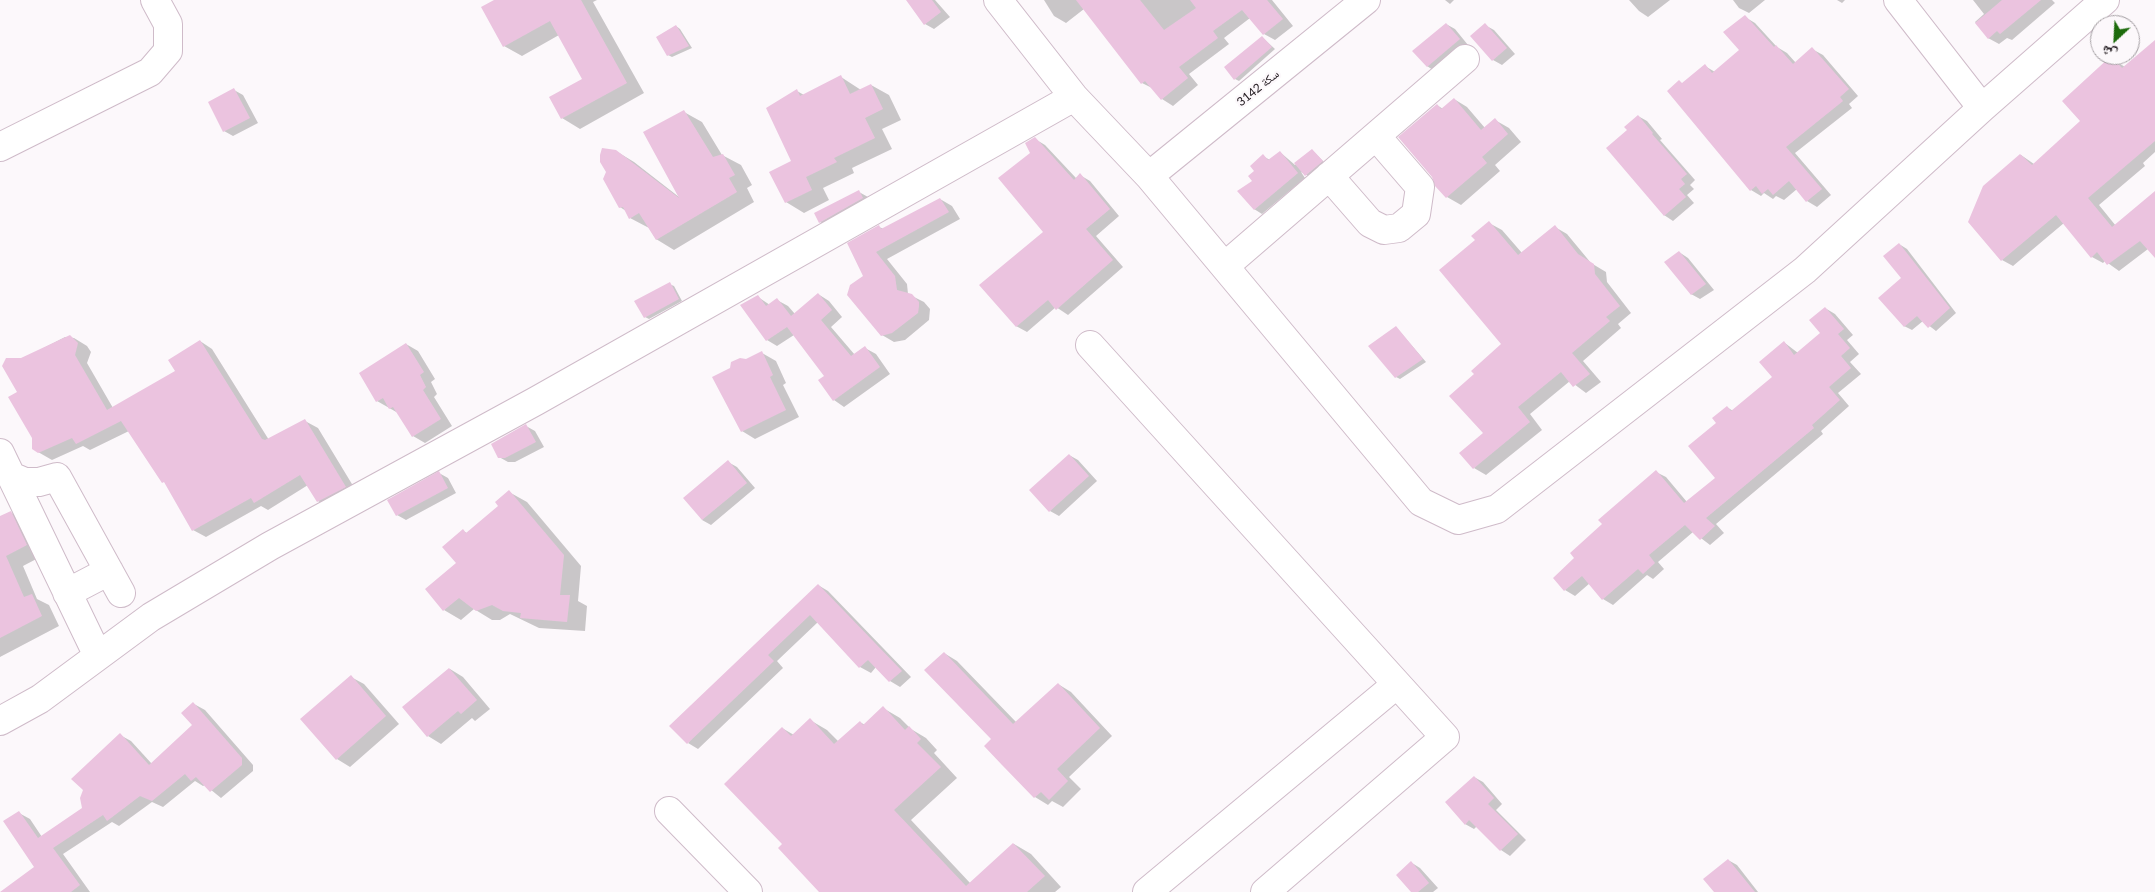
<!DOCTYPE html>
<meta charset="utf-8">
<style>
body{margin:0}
#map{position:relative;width:2155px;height:892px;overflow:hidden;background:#fcf8fb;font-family:Lato,"Noto Naskh Arabic",sans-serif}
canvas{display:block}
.north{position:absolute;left:2090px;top:15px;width:50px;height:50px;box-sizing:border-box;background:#fcf8fb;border:1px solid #a39ea2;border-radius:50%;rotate:205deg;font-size:14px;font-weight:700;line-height:20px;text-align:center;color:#1e171c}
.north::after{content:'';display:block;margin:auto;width:18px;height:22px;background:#1d6b0c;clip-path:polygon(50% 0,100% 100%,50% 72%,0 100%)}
</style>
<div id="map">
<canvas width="2155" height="892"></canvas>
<div class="north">ش</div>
</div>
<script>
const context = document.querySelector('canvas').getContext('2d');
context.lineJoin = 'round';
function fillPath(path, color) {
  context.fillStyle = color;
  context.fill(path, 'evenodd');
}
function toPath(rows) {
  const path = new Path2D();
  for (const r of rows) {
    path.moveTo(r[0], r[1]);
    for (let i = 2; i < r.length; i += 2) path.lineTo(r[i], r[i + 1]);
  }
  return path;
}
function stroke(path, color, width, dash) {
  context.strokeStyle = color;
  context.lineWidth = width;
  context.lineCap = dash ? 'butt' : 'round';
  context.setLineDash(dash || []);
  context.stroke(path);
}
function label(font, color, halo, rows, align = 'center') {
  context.font = font + ' Lato,"Noto Naskh Arabic",sans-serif';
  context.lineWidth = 4.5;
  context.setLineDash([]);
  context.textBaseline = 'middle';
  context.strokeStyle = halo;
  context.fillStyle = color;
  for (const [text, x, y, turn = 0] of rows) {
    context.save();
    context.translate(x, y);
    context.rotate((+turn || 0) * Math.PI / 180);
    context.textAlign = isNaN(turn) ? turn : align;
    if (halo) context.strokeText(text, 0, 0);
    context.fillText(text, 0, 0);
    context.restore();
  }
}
const shadow = toPath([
 [497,0,597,0,593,2,644,93,580,129,562,118,583,79,559,35,522,56,504,46],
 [907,0,935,0,950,17,934,29,925,24],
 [1044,0,1272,0,1293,26,1275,40,1264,34,1250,18,1224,38,1229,44,1189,74,1198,85,1173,106,1162,99,1154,89,1142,83,1084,9,1066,23,1054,16],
 [1445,0,1454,0,1450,4],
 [1629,0,1670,0,1648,17,1639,11],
 [1733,0,1765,0,1749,13,1739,8],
 [1837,0,1845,0,1842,3],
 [1973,0,2052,0,2055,3,2012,40,2007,38,1999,44,1988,38,1975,22,1984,14],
 [1745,17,1755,23,1777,47,1787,53,1796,63,1812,49,1823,55,1858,96,1849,104,1852,108,1795,153,1831,195,1817,207,1807,201,1797,189,1784,200,1776,196,1773,199,1764,193,1761,196,1751,190,1683,84,1705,66,1715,72,1741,50],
 [1446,24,1455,29,1468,45,1436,72,1427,66],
 [1485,25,1494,30,1515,54,1502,65,1493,60],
 [676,26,680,29,692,48,672,57,668,55],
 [1262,37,1275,49,1239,81,1235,79,1225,67],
 [2155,41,2155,152,2143,163,2145,166,2099,205,2116,226,2155,193,2155,255,2148,249,2119,271,2105,261,2103,263,2092,257,2064,223,2013,266,2002,260,2021,155,2034,164,2081,121,2111,58,2125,67],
 [841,77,861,90,871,85,889,95,901,120,882,129,892,149,852,168,854,173,823,188,829,200,804,213,786,202,793,161,797,91,804,95],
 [234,90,243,95,258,123,233,136,224,131],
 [1454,99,1467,107,1485,128,1495,120,1509,128,1521,142,1495,165,1500,171,1461,205,1447,197,1433,176,1437,105,1443,109],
 [684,112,702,122,722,155,741,165,752,185,747,188,754,202,674,250,656,239,649,228,630,218,626,211,620,207,616,151,634,162,679,197],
 [1638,116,1647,121,1662,139,1660,140,1695,180,1690,185,1694,189,1687,195,1694,203,1673,221,1664,215],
 [1035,139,1045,145,1076,178,1080,175,1090,181,1119,216,1096,236,1123,267,1068,315,1056,307,1027,332,1016,326,1045,233,1031,153],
 [1312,150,1326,164,1310,177,1301,172,1305,178,1262,214,1254,209,1253,181,1263,156,1270,160,1280,152,1295,165],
 [859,192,868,197,872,203,829,228,820,222],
 [940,199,952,206,960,219,887,259,907,284,908,294,924,302,930,309,929,320,905,340,894,342,882,335,865,276,879,227,884,229],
 [1489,223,1502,230,1522,253,1555,227,1567,234,1591,263,1606,272,1607,282,1631,313,1618,324,1621,328,1583,361,1601,382,1586,393,1570,381,1530,414,1542,430,1486,475,1474,468,1485,434,1476,374,1503,344,1476,240],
 [1899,244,1907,249,1956,313,1936,331,1923,321,1912,330,1904,326],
 [1679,252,1688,258,1714,290,1700,299,1691,294],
 [669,284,674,286,682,301,649,319,645,317],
 [818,294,829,301,842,317,831,327,855,355,865,348,876,354,890,374,844,407,834,400,826,376,794,335,777,346,767,340,758,297,770,305,777,300,788,306,795,314],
 [1825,308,1835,314,1853,335,1847,340,1859,354,1850,362,1861,374,1838,393,1849,406,1821,431,1823,434,1716,524,1724,533,1710,545,1693,532,1658,562,1664,569,1653,579,1647,575,1613,605,1603,599,1590,583,1575,596,1565,590,1576,558,1604,525,1656,472,1666,477,1687,502,1717,478,1718,423,1727,407,1733,411,1774,378,1785,343,1798,353,1822,333],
 [1396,327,1426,362,1400,379,1396,377],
 [65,337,74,338,87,346,91,352,87,363,113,408,177,372,200,341,212,349,269,440,305,421,318,428,358,494,331,509,318,501,308,485,268,510,261,506,206,537,193,530,167,484,129,431,90,450,83,446,52,460,38,452,32,444,33,438,19,393,22,359],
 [406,344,418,351,435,379,431,382,437,394,434,397,452,426,425,443,413,436,398,413,377,401],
 [762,353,776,361,786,383,783,385,799,417,755,439,742,431,746,361],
 [526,426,535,431,544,447,515,462,508,462,499,457],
 [1069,455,1078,460,1097,481,1059,516,1050,511],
 [728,462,737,467,755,488,711,525,702,520],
 [439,473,448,478,456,493,406,520,397,515],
 [509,492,527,502,581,566,578,601,587,606,585,631,539,628,510,614,500,620,492,620,474,609,461,620,444,610,457,564,463,531,467,533,500,506],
 [10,512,28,522,44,555,23,566,37,599,49,605,59,626,0,657,0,517],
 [818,585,828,591,911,677,900,687,890,681,876,667,871,673,860,667,818,622,777,661,783,668,698,749,688,743],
 [944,653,957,661,1017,723,1058,684,1071,692,1112,736,1069,777,1081,789,1063,807,1052,801,1048,805,1035,797,992,739],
 [450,669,463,677,490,709,475,721,472,718,441,744,428,736],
 [351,677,364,684,399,724,350,767,337,759],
 [194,704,205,710,253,765,253,771,221,798,205,785,203,786,195,781,163,807,152,802,119,826,112,822,63,854,90,892,16,892,36,868,19,813,30,819,42,837,84,809,120,735,131,741,152,764,194,726],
 [883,708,900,718,911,729,926,738,937,750,934,753,957,778,911,820,971,884,1014,844,1031,854,1061,887,1055,892,821,892,784,844,782,728,794,735,810,720,827,730,839,742,860,722,865,725],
 [1474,777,1483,782,1502,804,1496,810,1526,840,1510,856,1501,850,1477,826,1474,829,1465,824],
 [1728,860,1737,865,1758,892,1723,892],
 [1412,863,1420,868,1438,888,1433,892,1412,892]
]);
const building = toPath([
 [494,0,581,0,627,83,561,119,549,97,582,79,550,21,503,47,481,7],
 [906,0,932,0,941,12,924,25],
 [1076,0,1140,0,1164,30,1196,8,1190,0,1267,0,1283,19,1263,35,1242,10,1213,31,1218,38,1179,67,1188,78,1161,100,1145,81,1141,84],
 [2002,0,2041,0,2000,34,1997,31,1988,39,1975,23],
 [1745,15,1774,47,1776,45,1793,64,1812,47,1849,89,1840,97,1843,101,1786,147,1822,189,1806,202,1789,181,1773,195,1768,189,1762,194,1756,186,1750,191,1667,91,1679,80,1682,83,1705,64,1712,73,1739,50,1723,32],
 [1446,23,1460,39,1427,67,1412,51],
 [1485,23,1507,48,1492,61,1470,36],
 [676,25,689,46,667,56,656,37],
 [1262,36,1272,47,1234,80,1224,67],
 [2155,40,2155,141,2088,198,2112,227,2155,191,2155,258,2140,241,2107,265,2097,252,2091,258,2056,215,2001,261,1968,222,1983,186,2020,154,2032,165,2080,121,2062,101,2111,56,2122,68],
 [841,75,850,94,871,84,883,109,865,118,875,138,834,158,837,162,806,177,812,190,785,203,769,172,791,161,766,108,797,89,800,96],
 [234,88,250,118,223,132,208,102],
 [1454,98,1481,130,1495,118,1508,134,1482,157,1487,163,1446,198,1435,186,1432,177,1398,137,1437,104,1441,109],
 [684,110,713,157,723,154,735,175,729,178,737,192,656,240,639,213,629,219,623,207,619,208,603,179,606,172,600,162,600,155,602,148,616,150,679,198,643,132],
 [1638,115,1653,133,1652,134,1687,174,1681,179,1685,184,1679,189,1686,197,1664,216,1606,148,1627,130,1624,127],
 [1035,137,1074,180,1080,173,1110,209,1086,229,1113,260,1056,310,1048,300,1016,327,979,285,1043,232,998,178,1030,153,1025,143],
 [1312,149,1323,161,1305,176,1294,163],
 [1280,151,1298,173,1254,210,1237,191,1252,181,1248,176,1254,171,1250,166,1263,154,1268,160],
 [859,190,863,198,819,223,814,213],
 [940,198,949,212,876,252,895,276,897,290,912,294,919,302,919,306,918,313,892,333,881,336,847,295,850,285,863,276,847,243,879,225,881,229],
 [1489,221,1518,255,1555,225,1578,254,1594,264,1595,274,1620,306,1606,317,1610,321,1572,353,1590,374,1573,387,1561,372,1518,407,1530,422,1473,469,1459,453,1483,433,1449,396,1474,374,1471,371,1501,344,1439,270,1475,240,1471,236],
 [1899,243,1950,308,1928,328,1917,316,1904,327,1878,298,1901,278,1883,256],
 [1679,251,1706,284,1691,295,1664,262],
 [670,282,679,299,644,318,634,301],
 [818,293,832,310,821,320,851,356,865,346,880,367,833,401,818,380,824,376,787,327,766,341,740,305,758,295,766,306,777,298,791,316],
 [1825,307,1844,329,1838,334,1850,348,1841,356,1851,368,1829,387,1840,400,1812,425,1814,428,1706,518,1715,526,1700,540,1685,525,1649,555,1655,563,1643,574,1638,569,1602,600,1582,576,1564,591,1553,578,1574,558,1570,553,1602,524,1598,520,1656,470,1684,503,1715,478,1688,446,1716,423,1712,418,1727,406,1731,411,1772,377,1759,362,1784,341,1794,355,1820,333,1809,320],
 [1396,326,1423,359,1395,378,1368,346],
 [70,335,78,343,75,355,107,410,175,371,168,360,200,340,262,439,265,440,305,419,346,487,317,502,300,475,254,503,251,498,192,531,164,482,162,483,121,421,76,444,72,438,38,453,32,449,32,438,8,397,17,392,2,366,6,358,21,358],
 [406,343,424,372,420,375,426,387,423,390,441,419,412,437,393,407,389,409,383,398,376,402,359,373],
 [762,351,773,375,770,377,786,410,741,432,712,377,730,368,731,362,740,358,746,359],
 [526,424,536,442,505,458,498,458,491,444],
 [1069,454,1089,476,1049,512,1029,490],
 [728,460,747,483,702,520,683,498],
 [439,471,448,488,396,516,387,500],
 [509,490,564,555,560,595,570,595,567,622,520,618,521,613,503,611,492,605,476,611,459,598,443,611,425,589,456,563,442,547,463,529,466,533,498,506,495,502],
 [11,511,27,545,6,556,24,597,32,594,42,616,0,638,0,516],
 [818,584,902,671,889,682,868,660,859,668,810,615,768,655,774,661,687,744,669,726],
 [944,652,1013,724,1058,683,1100,728,1057,769,1068,781,1049,800,1041,792,1034,798,1002,765,984,746,991,739,924,670],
 [449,668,477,700,461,714,458,711,427,737,402,707],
 [351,675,386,716,336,760,300,719],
 [193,702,242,758,242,765,210,792,196,777,191,781,185,774,152,801,140,796,107,821,103,815,53,848,80,885,71,892,0,892,34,867,3,821,19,811,38,838,82,808,80,798,83,790,71,779,120,733,149,765,192,725,181,713],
 [883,706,905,730,909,726,921,739,917,743,941,767,894,810,966,886,1013,843,1045,876,1027,892,819,892,778,848,782,844,724,784,782,727,791,736,810,718,834,744,860,721,863,725],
 [1474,776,1494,798,1488,804,1518,834,1500,851,1469,820,1465,825,1445,802],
 [1728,859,1755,892,1714,892,1703,879],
 [1411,861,1429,883,1418,892,1411,892,1396,875]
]);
const minor = toPath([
 [998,0,1074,97,1149,176,1421,502,1458,520,1497,509,1805,270,1982,108,2105,0],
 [1898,0,1982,108],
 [0,147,150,72,168,51,168,24,155,0],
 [1149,176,1366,0],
 [1329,176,1370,223,1384,230,1399,228,1416,214,1420,187,1376,136],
 [1225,266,1465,59],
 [1090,345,1445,737,1265,892],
 [0,453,98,656],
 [11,476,25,482,39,482,57,477,121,593],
 [67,593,109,571],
 [0,721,40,699,151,617,270,546,536,401,1074,97],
 [669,811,748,892],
 [1147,892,1397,684]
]);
const streetNames = [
 ["سكة 3142",1258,88,-39]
];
fillPath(shadow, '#0003');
fillPath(building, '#ebc3df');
stroke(minor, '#cfbbc9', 30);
stroke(minor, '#fff', 28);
label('12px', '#1e171c', '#fcf8fb', streetNames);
</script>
